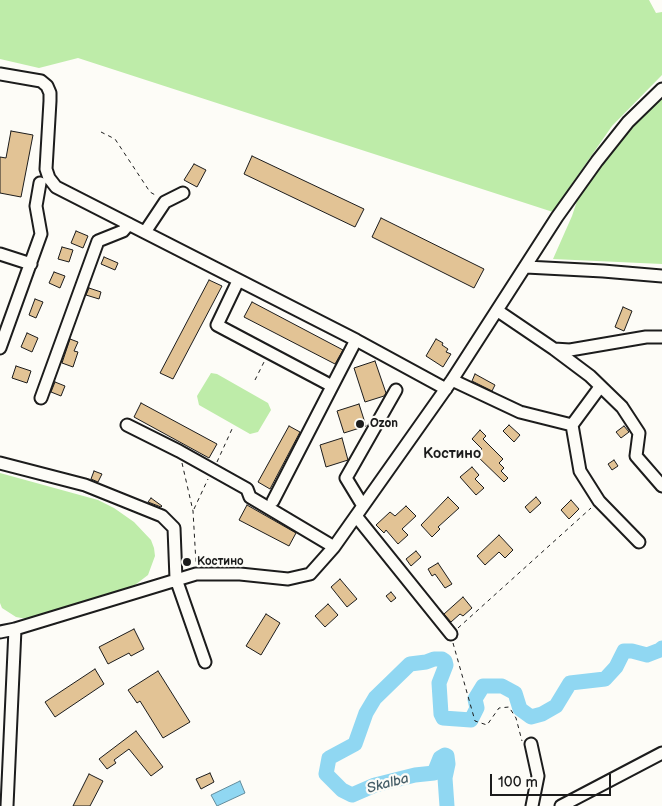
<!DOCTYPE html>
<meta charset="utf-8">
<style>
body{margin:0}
#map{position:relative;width:662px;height:806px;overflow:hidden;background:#fdfcf7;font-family:"Balsamiq Sans",sans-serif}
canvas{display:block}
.scale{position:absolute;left:490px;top:774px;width:121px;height:22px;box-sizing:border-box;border:2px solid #1c1c1c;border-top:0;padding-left:6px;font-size:15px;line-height:18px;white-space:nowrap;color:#1c1c1c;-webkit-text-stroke:4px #fdfcf7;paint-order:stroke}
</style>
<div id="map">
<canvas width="662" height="806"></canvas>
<div class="scale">100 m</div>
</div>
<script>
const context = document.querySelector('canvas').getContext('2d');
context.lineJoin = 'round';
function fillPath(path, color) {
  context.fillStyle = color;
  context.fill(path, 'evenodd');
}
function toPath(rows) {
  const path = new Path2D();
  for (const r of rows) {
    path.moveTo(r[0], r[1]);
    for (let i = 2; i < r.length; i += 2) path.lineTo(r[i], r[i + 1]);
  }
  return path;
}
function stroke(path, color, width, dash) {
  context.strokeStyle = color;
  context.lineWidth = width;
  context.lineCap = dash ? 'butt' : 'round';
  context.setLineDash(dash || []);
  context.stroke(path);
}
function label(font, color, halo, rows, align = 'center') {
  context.font = font + ' "Balsamiq Sans",sans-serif';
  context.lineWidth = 4.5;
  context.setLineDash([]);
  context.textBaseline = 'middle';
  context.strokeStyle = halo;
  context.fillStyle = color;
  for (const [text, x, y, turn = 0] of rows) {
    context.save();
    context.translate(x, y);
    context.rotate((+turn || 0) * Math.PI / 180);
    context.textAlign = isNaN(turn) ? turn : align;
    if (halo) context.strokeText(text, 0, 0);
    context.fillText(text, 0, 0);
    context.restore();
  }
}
const green = toPath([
 [0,0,649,0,656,13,662,12,662,75,612,126,569,188,556,213,78,58,39,68,0,59],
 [662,95,662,264,553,259,572,216,580,192,631,125],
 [211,373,217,374,268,403,271,410,258,432,250,434,199,405,197,396],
 [0,473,98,500,114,508,134,522,151,540,154,548,155,556,148,575,131,588,27,619,16,617,2,608,0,603]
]);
const water = toPath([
 [240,781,245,793,217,806,211,795,240,781]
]);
const river = toPath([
 [447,806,445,778,448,764,447,756,445,755,440,758,434,773,415,775,375,785,352,795,342,790,326,774,329,758,355,744,366,713,375,698,410,664,426,662,434,659,442,659,445,661,446,665,439,683,441,714,443,718,471,720,477,708,475,699,483,686,502,686,515,693,520,709,531,717,542,714,556,706,570,683,605,679,616,667,624,651,632,651,647,655,660,650,662,648]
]);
const building = toPath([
 [11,131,33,135,21,197,0,193,0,157,6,158,11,131],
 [252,156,364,209,355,227,244,174,252,156],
 [194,164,206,170,197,187,184,180,194,164],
 [381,218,484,269,474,288,372,237,381,218],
 [76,231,88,236,83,248,71,243,76,231],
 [62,247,73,250,69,262,58,259,62,247],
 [104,257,118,263,115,270,101,264,104,257],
 [54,272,65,276,60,288,49,283,54,272],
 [209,280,222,286,173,379,160,373,209,280],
 [89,288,101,292,99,299,86,295,89,288],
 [35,299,43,302,36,318,29,315,35,299],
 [252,302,343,350,335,364,244,317,252,302],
 [623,307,632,311,624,331,615,327,623,307],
 [27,333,38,338,32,352,21,347,27,333],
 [70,339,78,342,74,351,78,352,73,367,62,363,70,339],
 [436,339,443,343,442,345,448,349,446,352,451,354,443,367,426,356,436,339],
 [375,361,386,393,384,396,365,402,354,368,375,361],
 [16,366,31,371,27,383,12,378,16,366],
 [475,374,495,385,492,391,472,381,475,374],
 [55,382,65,386,61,396,51,392,55,382],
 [141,403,217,444,209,458,134,417,141,403],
 [359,404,366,426,344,433,337,411,359,404],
 [509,425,520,435,514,442,503,431,509,425],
 [289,426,300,432,270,489,258,482,289,426],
 [624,426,629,432,621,438,616,432,624,426],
 [480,430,486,436,483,439,503,459,499,463,504,468,501,471,508,478,504,482,476,455,482,449,472,439,480,430],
 [342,438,348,460,326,467,320,445,342,438],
 [614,460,618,466,612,470,608,464,614,460],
 [472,467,479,475,475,479,484,488,476,495,460,477,472,467],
 [94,471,102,474,98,482,91,479,94,471],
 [448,497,459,508,438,527,440,529,432,537,421,525,448,497],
 [536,497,541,503,530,513,525,507,536,497],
 [151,498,162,506,161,507,148,502,151,498],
 [571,500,579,509,569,519,561,510,571,500],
 [247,505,296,533,289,546,239,520,247,505],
 [406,506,416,516,402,529,408,535,398,544,386,530,384,533,376,525,390,512,395,516,406,506],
 [499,535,513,550,505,558,499,552,485,565,477,556,499,535],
 [416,551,421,557,411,566,406,559,416,551],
 [438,563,452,584,445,588,435,574,432,576,428,569,438,563],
 [340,579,357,599,347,607,331,587,340,579],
 [391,592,396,598,391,602,386,596,391,592],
 [463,597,472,608,463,616,460,614,451,622,444,614,463,597],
 [328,604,338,615,325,627,315,616,328,604],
 [266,614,280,623,261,655,246,646,266,614],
 [134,629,144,649,131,656,129,653,108,664,99,647,134,629],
 [95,669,104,684,55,717,45,702,95,669],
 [158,671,190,722,163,738,140,701,137,703,128,690,158,671],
 [136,731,163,767,151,776,129,749,114,760,116,763,107,769,99,759,136,731],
 [210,773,214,782,201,789,196,779,210,773],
 [89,774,103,781,90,806,73,806,89,774]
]);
const path = toPath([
 [101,132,115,139,150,192,157,196],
 [255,380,264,362],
 [217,462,232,429],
 [182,463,193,511,196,563],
 [194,509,208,479],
 [458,628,591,508],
 [453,643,475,721,487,725,499,708,509,707,516,718,522,741]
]);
const minor = toPath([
 [0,74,41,81,47,86,50,93,50,101,46,169,49,178,56,187,356,340,446,389],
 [145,232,165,202,183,193],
 [0,254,31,264],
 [526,267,603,271,662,276],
 [238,281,217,325,332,386],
 [498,311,554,349,590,376,622,407,639,433,636,456,662,486],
 [0,348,41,234,36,206,40,183],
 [554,349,570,350,646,337,662,337],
 [452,380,520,412,572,425,580,471,599,501,639,542],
 [41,398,98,241,123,231,129,224],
 [127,425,179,451,247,489,250,497,334,547],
 [572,425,600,387],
 [0,463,85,485,162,516,174,528,176,579,205,662],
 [273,501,356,340],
 [363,506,346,478,396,390],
 [356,516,451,634],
 [0,632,15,629],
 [531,744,538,776,532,806],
 [7,806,15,629,196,574,240,574,288,579,310,574,334,547,452,380,557,217,597,161,628,122,662,89],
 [561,806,662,753]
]);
const markers = [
 [360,424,5,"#1c1c1c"],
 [187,562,5,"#1c1c1c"]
];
const poiNames = [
 ["Ozon",370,424],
 ["Костино",197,562]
];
const waterNames = [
 ["Skalba",388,784,-15]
];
const quarterNames = [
 ["Костино",452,454]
];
fillPath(green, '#beeca9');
fillPath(water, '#90d7f2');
stroke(water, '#628c9c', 1);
stroke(river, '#90d7f2', 15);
fillPath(building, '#e2c395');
stroke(building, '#1c1c1c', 1);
stroke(minor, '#1c1c1c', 15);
stroke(path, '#1c1c1c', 1, [4, 4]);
stroke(minor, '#fdfcf7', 11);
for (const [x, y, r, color] of markers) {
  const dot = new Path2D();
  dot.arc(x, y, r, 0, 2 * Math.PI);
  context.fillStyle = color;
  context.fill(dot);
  stroke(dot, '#fdfcf7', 2);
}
label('bold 12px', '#1c1c1c', '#fdfcf7', poiNames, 'left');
label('italic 14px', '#455d67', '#fdfcf7', waterNames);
label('bold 15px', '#1c1c1c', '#fdfcf7', quarterNames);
</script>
